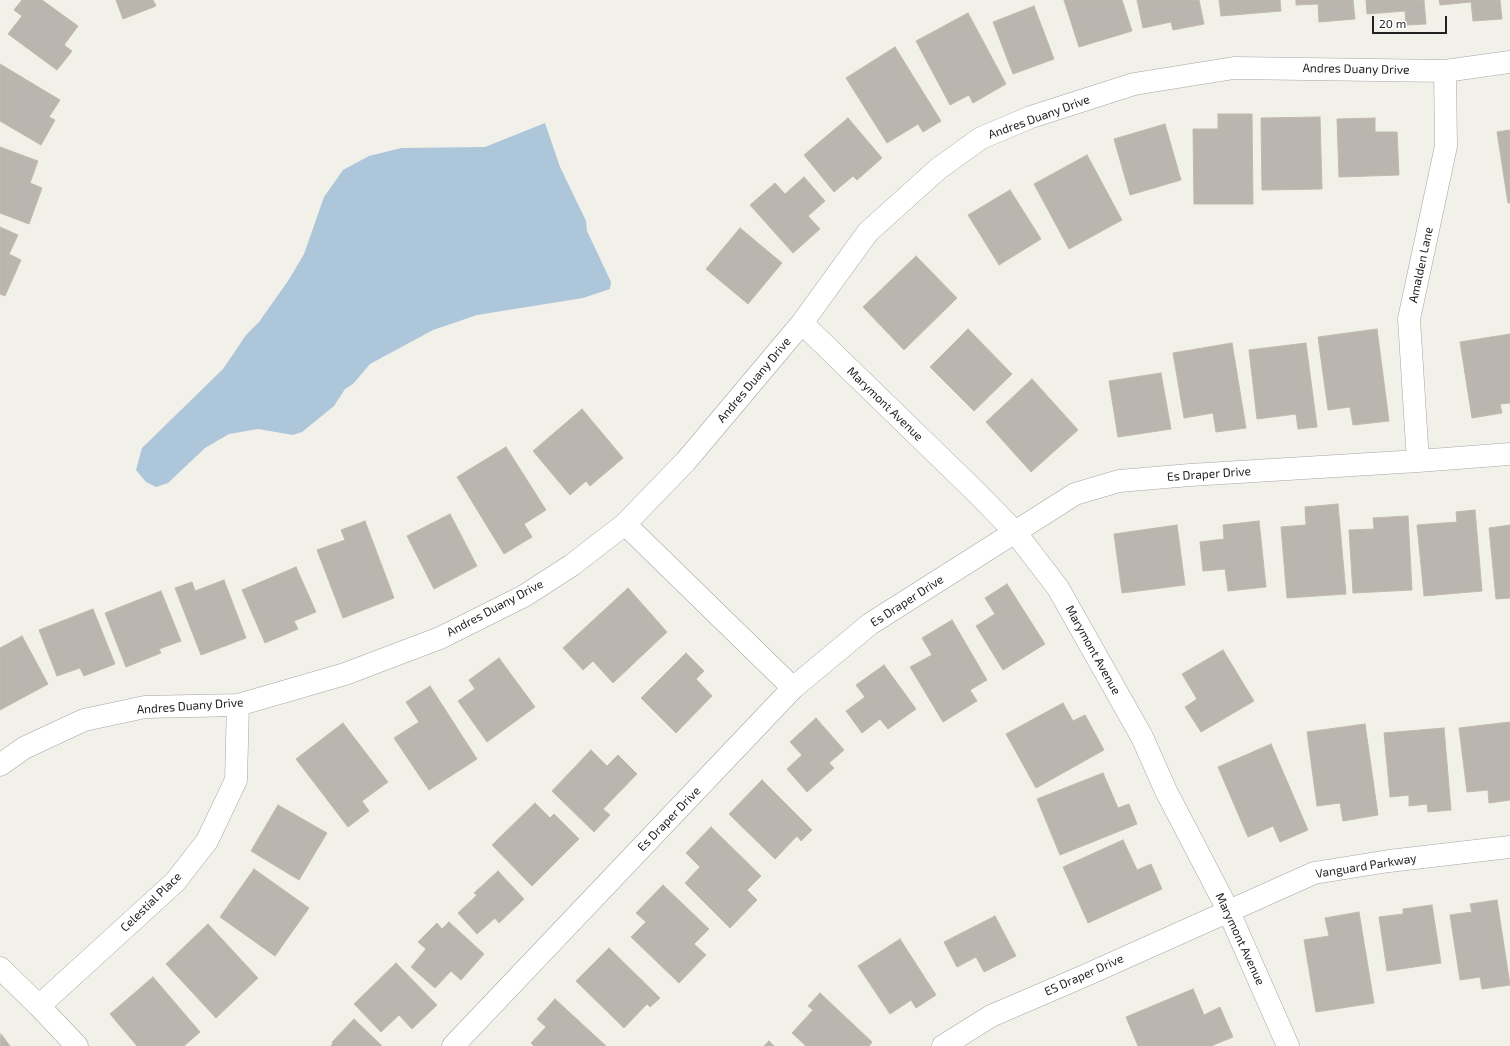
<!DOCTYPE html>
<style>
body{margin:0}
#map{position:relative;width:1510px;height:1046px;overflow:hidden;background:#f1f0e9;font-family:"Exo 2",sans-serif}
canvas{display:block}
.scale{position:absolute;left:1372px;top:16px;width:75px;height:18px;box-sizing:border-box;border:2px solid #212121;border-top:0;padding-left:5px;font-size:12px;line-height:14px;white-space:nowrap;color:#212121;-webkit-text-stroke:3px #fff;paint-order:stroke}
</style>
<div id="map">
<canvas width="1510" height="1046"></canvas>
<div class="scale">20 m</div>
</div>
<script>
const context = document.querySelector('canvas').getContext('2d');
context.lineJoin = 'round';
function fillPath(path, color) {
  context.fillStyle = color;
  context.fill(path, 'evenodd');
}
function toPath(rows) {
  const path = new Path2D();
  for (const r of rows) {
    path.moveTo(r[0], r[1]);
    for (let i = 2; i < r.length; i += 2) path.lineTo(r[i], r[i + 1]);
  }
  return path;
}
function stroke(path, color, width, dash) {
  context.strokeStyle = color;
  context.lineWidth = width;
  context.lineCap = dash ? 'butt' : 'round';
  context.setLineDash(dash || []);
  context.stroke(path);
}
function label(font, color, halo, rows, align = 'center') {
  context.font = font + ' "Exo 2",sans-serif';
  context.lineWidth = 3.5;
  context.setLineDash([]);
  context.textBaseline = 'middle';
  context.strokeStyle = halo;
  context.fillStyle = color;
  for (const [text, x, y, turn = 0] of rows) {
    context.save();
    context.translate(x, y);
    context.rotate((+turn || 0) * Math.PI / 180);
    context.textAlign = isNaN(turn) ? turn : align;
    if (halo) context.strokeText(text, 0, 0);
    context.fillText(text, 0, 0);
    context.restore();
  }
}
const water = toPath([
 [545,123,560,167,586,221,587,231,611,282,610,289,583,298,477,315,433,330,370,364,353,384,345,389,334,406,302,432,293,435,258,429,229,434,205,448,168,483,156,487,146,482,136,470,142,448,223,369,246,335,259,322,288,281,304,254,324,197,343,170,369,156,401,148,485,147]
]);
const building = toPath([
 [22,0,42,0,78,26,64,45,72,51,57,70,8,34,22,16,14,10,22,0],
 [116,0,153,0,156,6,123,19,116,0],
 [1064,0,1122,0,1132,31,1079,47,1064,0],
 [1137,0,1199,0,1204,24,1173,30,1171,22,1143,28,1137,0],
 [1219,0,1280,0,1281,11,1221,16,1219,0],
 [1296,0,1353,0,1355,19,1319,22,1318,4,1296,5,1296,0],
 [1366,0,1424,0,1426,24,1406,25,1405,11,1367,14,1366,0],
 [1439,0,1500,0,1502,19,1473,21,1471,2,1440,5,1439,0],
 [1034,6,1054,59,1013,74,993,22,1034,6],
 [968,13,1006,84,973,103,969,95,950,105,916,41,968,13],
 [895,47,941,121,923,132,918,124,887,143,846,78,895,47],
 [0,64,60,100,49,117,55,120,41,145,0,121,0,64],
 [1218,114,1252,114,1253,204,1194,204,1193,129,1218,129,1218,114],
 [1320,117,1322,189,1262,190,1261,118,1320,117],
 [848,118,882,158,857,180,853,176,834,192,804,155,848,118],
 [1375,118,1375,132,1397,132,1399,175,1339,177,1337,119,1375,118],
 [1165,124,1181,180,1130,195,1114,139,1165,124],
 [1510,130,1510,203,1508,203,1497,132,1510,130],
 [0,147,38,161,30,183,42,188,29,224,0,213,0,147],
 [1087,155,1122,220,1069,249,1034,184,1087,155],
 [804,177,825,201,808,216,820,229,793,253,750,205,775,183,785,194,804,177],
 [1010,190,1041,239,999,265,968,215,1010,190],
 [0,227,18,235,9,254,21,260,5,296,0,294,0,227],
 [740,228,782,263,748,304,706,269,740,228],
 [916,256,957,298,904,350,863,307,916,256],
 [968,329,1012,374,974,411,930,367,968,329],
 [1377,329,1389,421,1353,425,1350,407,1328,410,1318,337,1377,329],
 [1510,334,1510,403,1500,404,1502,413,1472,418,1460,342,1510,334],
 [1232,343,1246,428,1216,432,1213,413,1184,418,1173,353,1232,343],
 [1306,343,1317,427,1298,429,1296,414,1257,419,1249,350,1306,343],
 [1161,373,1171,429,1118,437,1109,381,1161,373],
 [1032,379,1078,430,1031,472,986,422,1032,379],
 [582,409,623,458,590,486,586,481,570,495,533,451,582,409],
 [506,447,546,510,524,524,532,537,504,554,457,477,506,447],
 [1338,504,1346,594,1287,598,1281,527,1306,525,1305,507,1338,504],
 [1475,510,1482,591,1424,596,1417,525,1457,522,1456,512,1475,510],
 [450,514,477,566,434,589,407,536,450,514],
 [1408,516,1412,590,1353,593,1349,530,1374,529,1373,518,1408,516],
 [365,521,394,598,343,618,317,550,345,540,341,530,365,521],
 [1259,521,1266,587,1228,591,1225,569,1203,571,1200,542,1224,539,1223,525,1259,521],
 [1177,525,1185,585,1122,593,1114,534,1177,525],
 [1510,525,1510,598,1496,599,1489,528,1510,525],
 [296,567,316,612,294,621,298,629,265,643,242,590,296,567],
 [224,580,246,638,201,655,175,588,192,582,195,591,224,580],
 [1007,584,1045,644,1003,670,976,626,995,614,985,598,1007,584],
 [628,588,667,632,613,683,593,661,583,670,563,648,628,588],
 [161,591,181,641,159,649,161,653,126,667,105,613,161,591],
 [93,609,115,664,84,676,80,668,57,676,39,630,93,609],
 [952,620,987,680,970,690,977,701,943,722,910,667,932,655,922,638,952,620],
 [22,636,48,684,0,710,0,648,22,636],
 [1223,650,1254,701,1201,732,1185,707,1197,699,1182,674,1223,650],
 [686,653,704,671,696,679,712,696,676,733,641,698,686,653],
 [499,658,535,707,487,742,458,701,475,689,469,680,499,658],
 [884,665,916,709,888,729,880,719,862,733,846,711,865,697,856,685,884,665],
 [430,686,477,759,429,790,394,738,419,722,406,702,430,686],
 [1063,703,1073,721,1085,715,1104,750,1036,788,1006,734,1063,703],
 [816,718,844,750,829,763,834,768,807,792,787,769,802,755,790,742,816,718],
 [1510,722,1510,800,1489,803,1488,790,1467,792,1459,728,1510,722],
 [343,723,388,782,362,801,369,811,348,827,296,759,343,723],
 [1365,724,1378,815,1343,821,1340,803,1317,806,1307,732,1365,724],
 [1444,728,1451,810,1428,812,1427,804,1409,806,1409,795,1390,797,1384,733,1444,728],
 [1271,744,1308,830,1280,842,1273,826,1248,837,1218,767,1271,744],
 [591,750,607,766,618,755,637,774,603,809,610,815,594,832,552,791,591,750],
 [1103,773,1118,808,1129,804,1137,824,1060,855,1037,799,1103,773],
 [762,780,812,830,801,841,797,836,775,859,729,814,762,780],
 [535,803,550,818,554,814,579,839,532,886,492,845,535,803],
 [278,805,327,833,299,880,251,851,278,805],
 [711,827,761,876,747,890,757,900,730,928,685,883,700,867,686,853,711,827],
 [1123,840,1137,870,1151,864,1162,889,1088,923,1063,867,1123,840],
 [254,869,309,908,275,956,220,917,254,869],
 [498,871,524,899,499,923,495,918,477,934,458,913,477,895,474,893,498,871],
 [663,885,709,929,694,944,706,955,679,983,631,937,646,922,636,913,663,885],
 [1497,900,1510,985,1482,989,1480,977,1460,980,1450,915,1472,912,1470,904,1497,900],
 [1432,905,1441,963,1387,971,1379,917,1403,914,1403,909,1432,905],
 [1359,912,1374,1003,1316,1012,1304,940,1329,936,1325,918,1359,912],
 [995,916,1016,956,984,972,976,957,957,967,944,942,995,916],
 [449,922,484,954,461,980,451,971,435,988,411,967,426,949,418,942,437,923,442,929,449,922],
 [208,924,258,978,216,1018,166,964,208,924],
 [900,939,936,995,916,1008,911,1000,890,1014,858,966,900,939],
 [609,948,660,998,650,1007,647,1004,624,1028,576,981,609,948],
 [396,963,437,1005,412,1029,399,1015,381,1032,354,1004,396,963],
 [153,977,200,1032,184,1046,137,1046,110,1014,153,977],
 [1193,989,1204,1015,1220,1007,1233,1037,1211,1046,1138,1046,1126,1017,1193,989],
 [820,993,872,1042,869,1046,806,1046,792,1033,813,1010,808,1006,820,993],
 [555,999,606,1046,534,1046,531,1043,546,1027,537,1019,555,999],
 [354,1019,382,1046,331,1046,333,1043,332,1042,354,1019],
 [1,1034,10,1046,0,1046,1,1034],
 [769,1041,774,1046,764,1046,769,1041]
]);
const minor = toPath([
 [802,323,977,493,1015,532,1058,588,1142,737,1166,791,1228,910,1288,1046],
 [1418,461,1409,319,1446,146,1445,71],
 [625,524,793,688],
 [0,765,24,748,84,720,145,707,238,705,345,674,440,638,524,596,572,565,625,524,686,461,802,323,868,232,938,169,981,138,1031,117,1134,84,1234,68,1445,71,1510,62],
 [0,968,39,1006,77,1046],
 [39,1006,175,882,207,841,236,780,238,705],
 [453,1046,793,688,870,624,1075,494,1119,481,1190,475,1418,461,1510,454],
 [943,1046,991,1016,1084,976,1314,873,1389,861,1510,847]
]);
const streetNames = [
 ["Andres Duany Drive",1356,69,1],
 ["Andres Duany Drive",1039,117,-20],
 ["Amalden Lane",1421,265,-78],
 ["Andres Duany Drive",754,380,-50],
 ["Marymont Avenue",885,404,44],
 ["Es Draper Drive",1209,474,-4],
 ["Es Draper Drive",907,601,-33],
 ["Andres Duany Drive",495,608,-28],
 ["Marymont Avenue",1093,650,61],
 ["Andres Duany Drive",190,706,-4],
 ["Es Draper Drive",669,819,-46],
 ["Vanguard Parkway",1366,866,-9],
 ["Celestial Place",151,902,-44],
 ["Marymont Avenue",1240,939,65],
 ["ES Draper Drive",1084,975,-24]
];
fillPath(water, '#adc6da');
fillPath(building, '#bab6af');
stroke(building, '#c1baac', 1);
stroke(minor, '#a5a5a5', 23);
stroke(minor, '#fff', 22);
label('12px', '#212121', '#fff', streetNames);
</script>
